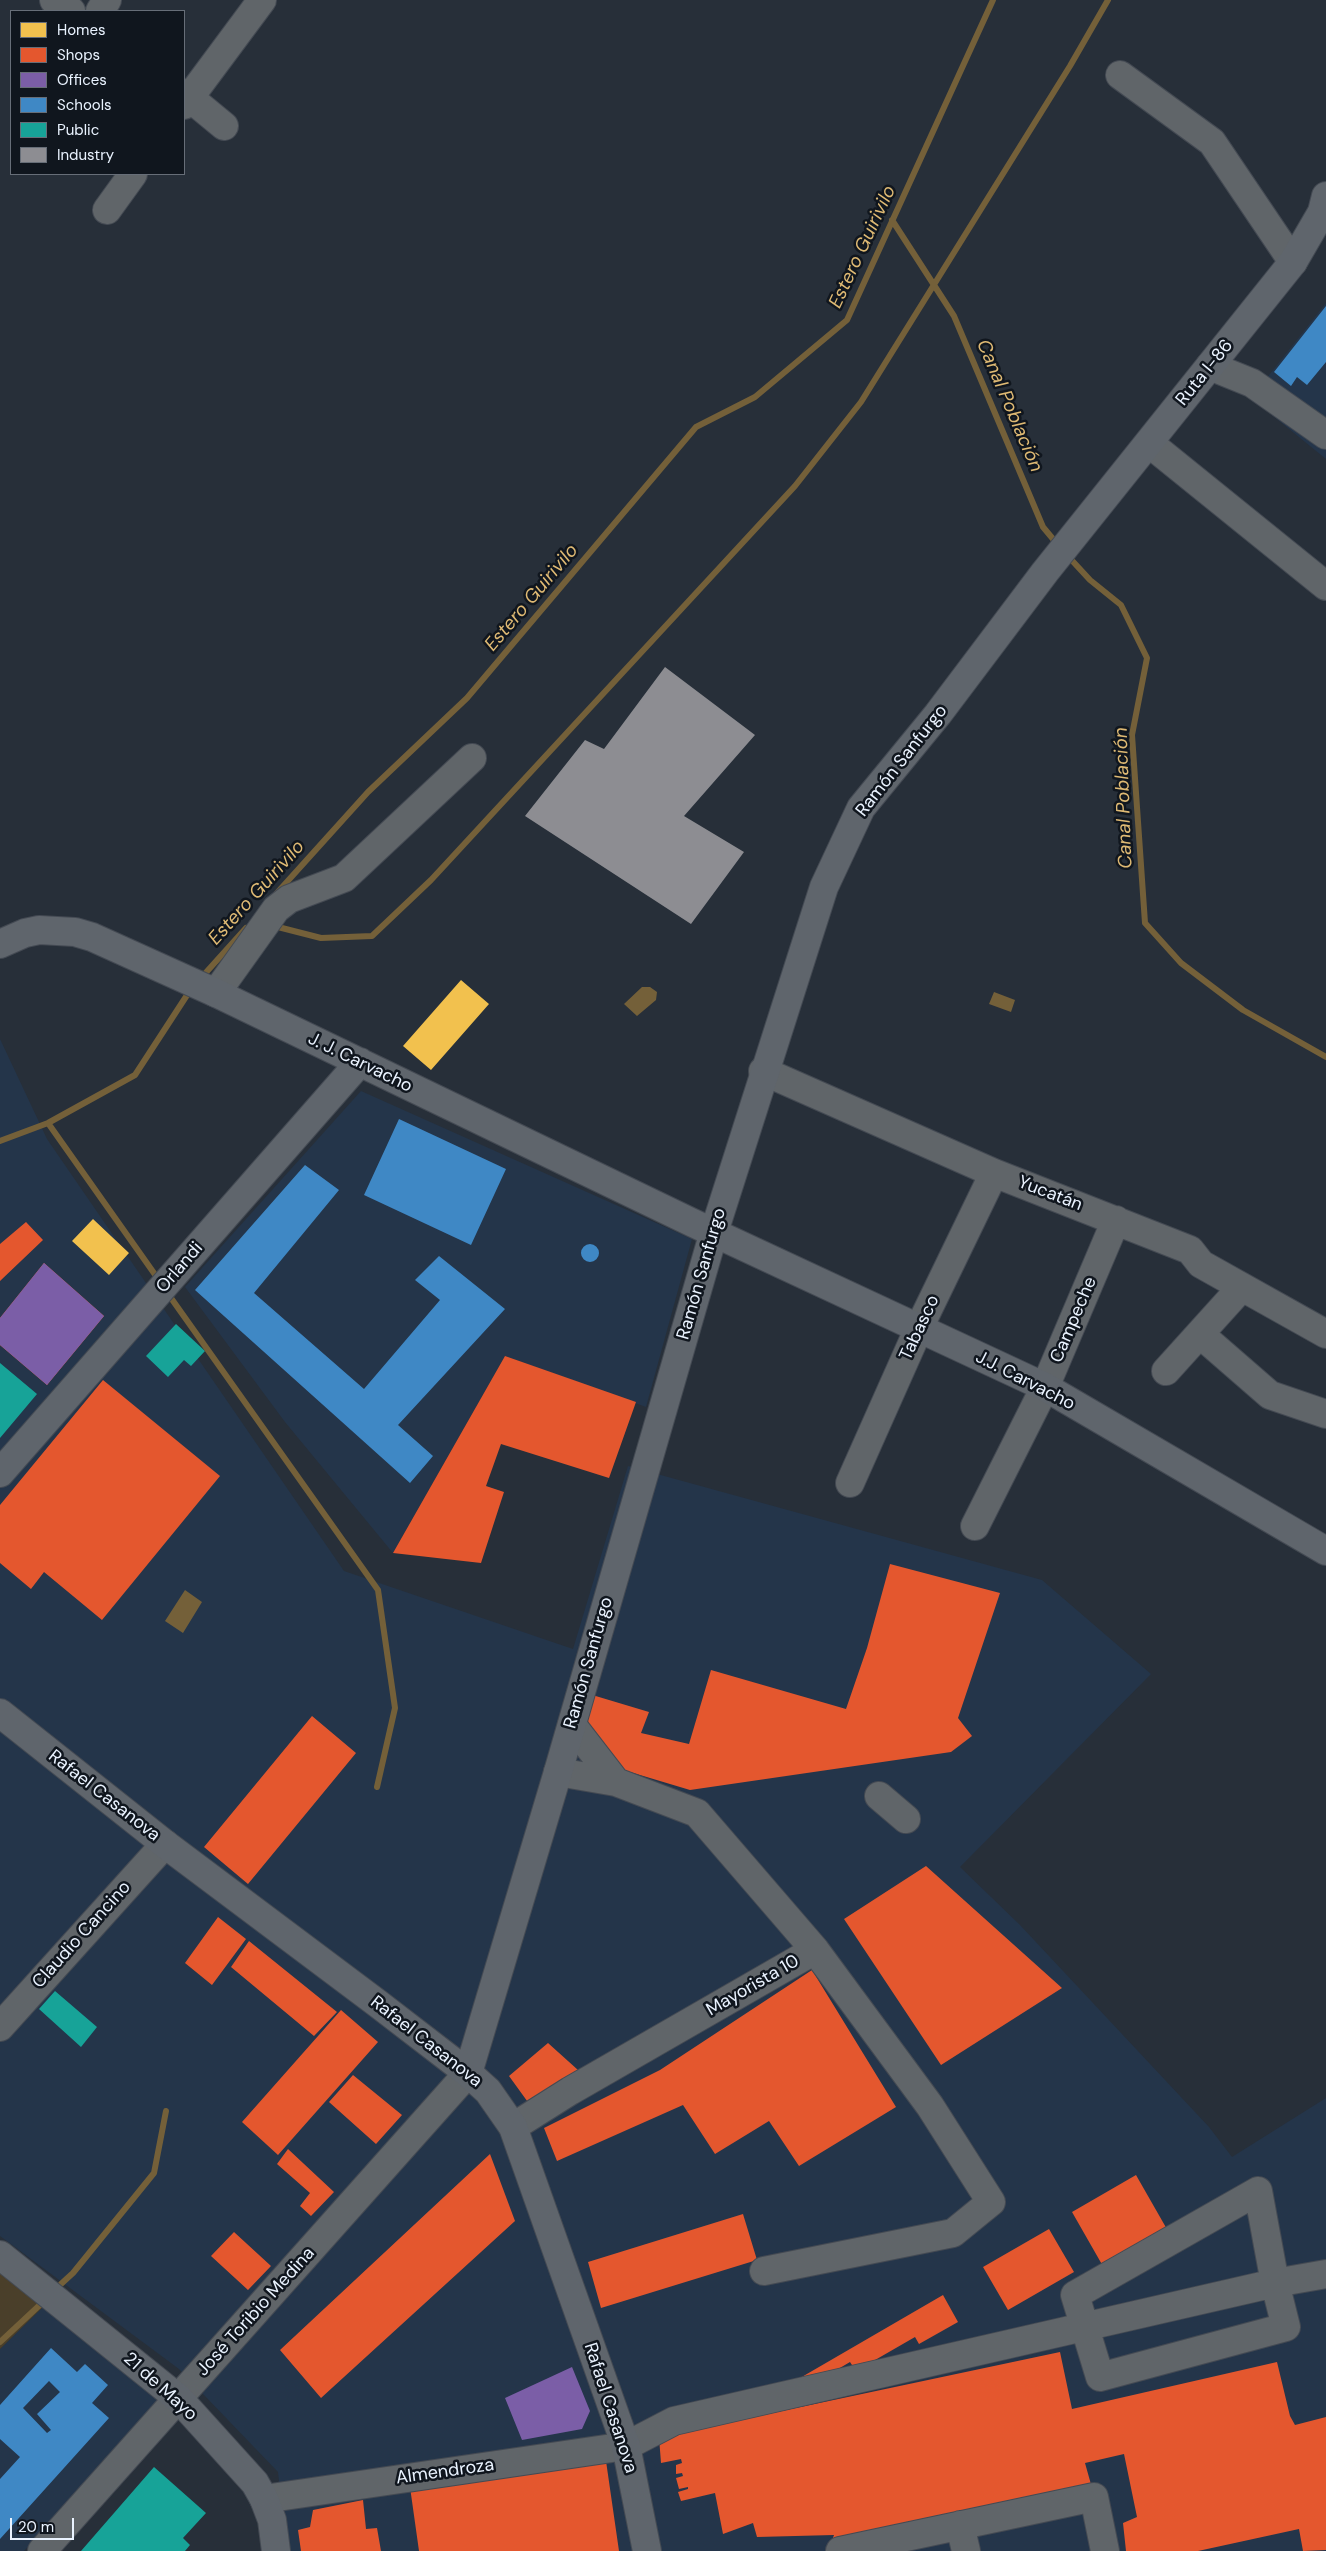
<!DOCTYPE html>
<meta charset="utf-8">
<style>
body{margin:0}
#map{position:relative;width:1326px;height:2551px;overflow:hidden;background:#272f39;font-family:"DM Sans",sans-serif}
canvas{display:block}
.legend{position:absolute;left:10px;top:10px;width:175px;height:165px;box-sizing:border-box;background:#10161e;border:1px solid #676e78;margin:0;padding:6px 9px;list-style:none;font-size:15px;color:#eaf3ff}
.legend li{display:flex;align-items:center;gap:10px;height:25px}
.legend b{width:25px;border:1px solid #676e78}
.scale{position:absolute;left:10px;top:2518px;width:64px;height:22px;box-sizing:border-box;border:2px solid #eaf3ff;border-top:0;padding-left:6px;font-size:15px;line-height:18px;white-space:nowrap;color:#eaf3ff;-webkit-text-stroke:4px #10161e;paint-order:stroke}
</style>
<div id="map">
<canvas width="1326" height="2551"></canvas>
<ul class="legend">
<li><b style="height:14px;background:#f2c14e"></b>Homes</li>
<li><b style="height:14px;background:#e4572e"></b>Shops</li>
<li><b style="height:14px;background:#7b5ea7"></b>Offices</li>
<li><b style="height:14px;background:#3f88c5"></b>Schools</li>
<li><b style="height:14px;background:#17a398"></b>Public</li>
<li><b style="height:14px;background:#8d8d92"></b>Industry</li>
</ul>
<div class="scale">20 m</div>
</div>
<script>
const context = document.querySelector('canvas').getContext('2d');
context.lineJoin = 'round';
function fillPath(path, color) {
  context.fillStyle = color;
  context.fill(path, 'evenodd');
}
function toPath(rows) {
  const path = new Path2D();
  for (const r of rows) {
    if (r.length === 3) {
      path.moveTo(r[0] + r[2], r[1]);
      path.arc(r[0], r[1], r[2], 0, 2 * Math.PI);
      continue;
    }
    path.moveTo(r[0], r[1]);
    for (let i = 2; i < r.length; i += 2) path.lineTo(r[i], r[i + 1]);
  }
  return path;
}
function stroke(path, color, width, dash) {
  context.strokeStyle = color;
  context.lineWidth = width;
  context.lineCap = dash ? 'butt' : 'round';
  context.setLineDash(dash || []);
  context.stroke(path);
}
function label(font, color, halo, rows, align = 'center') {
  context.font = font + ' "DM Sans",sans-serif';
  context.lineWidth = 5;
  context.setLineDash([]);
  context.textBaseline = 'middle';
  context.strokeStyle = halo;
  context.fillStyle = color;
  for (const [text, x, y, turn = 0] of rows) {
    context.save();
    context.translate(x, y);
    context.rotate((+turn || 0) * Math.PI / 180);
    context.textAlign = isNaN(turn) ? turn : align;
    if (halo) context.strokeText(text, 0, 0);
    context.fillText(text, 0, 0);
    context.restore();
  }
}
const built = toPath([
 [1326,303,1326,459,1251,398],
 [0,1039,47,1139,344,1571,573,1649,628,1466,1042,1580,1151,1674,960,1867,1020,1925,1209,2127,1232,2157,1326,2098,1326,2551,287,2551,278,2472,179,2369,0,2236],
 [361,1091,692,1239,646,1407,505,1356,393,1553,285,1422,185,1287],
 [46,2304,160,2401,24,2551,0,2551,0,2349]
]);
const green = toPath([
 [0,2268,46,2304,0,2349]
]);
const water = toPath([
 [642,987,650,987,657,992,656,1000,637,1016,624,1004],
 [994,992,1015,1000,1011,1012,989,1004],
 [185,1590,202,1602,183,1633,165,1621]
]);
const homes = toPath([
 [461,980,489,1004,431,1070,403,1046],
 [93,1219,129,1253,109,1275,72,1241]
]);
const shops = toPath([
 [26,1222,43,1240,0,1281,0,1244],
 [44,1263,104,1316,47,1385,0,1345,0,1318],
 [49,1298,74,1319,48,1349,23,1329],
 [505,1356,636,1402,609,1478,501,1444,486,1486,504,1492,481,1563,393,1553],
 [103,1380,220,1476,102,1620,44,1572,31,1589,0,1563,0,1505],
 [890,1564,1000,1593,958,1718,972,1736,951,1752,690,1790,620,1769,580,1728,589,1694,649,1712,641,1733,689,1744,711,1670,846,1709,867,1648],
 [312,1716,356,1753,248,1884,204,1847],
 [926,1866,1062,1988,941,2065,844,1919],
 [218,1917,246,1939,212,1985,185,1963],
 [249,1941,337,2012,314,2036,231,1967],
 [812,1970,896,2107,799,2166,769,2121,715,2154,683,2105,557,2161,544,2128,660,2070],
 [341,2010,378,2042,278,2155,242,2122],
 [548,2043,578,2070,530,2105,509,2076],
 [353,2075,402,2115,376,2144,329,2102],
 [288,2149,334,2192,311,2216,300,2206,310,2193,277,2164],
 [490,2154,515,2221,321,2398,280,2350],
 [1136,2175,1168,2231,1104,2268,1072,2212],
 [743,2214,757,2260,601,2308,588,2262],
 [1049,2229,1074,2272,1008,2310,983,2267],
 [234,2232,271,2266,248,2290,211,2256],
 [943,2295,958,2322,919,2344,915,2337,856,2371,850,2362,806,2388,800,2378],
 [1060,2352,1072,2409,1277,2362,1290,2416,1295,2425,1326,2417,1326,2550,1303,2551,1299,2529,1198,2551,1126,2551,1123,2523,1137,2517,1124,2454,1085,2463,1092,2488,831,2543,834,2535,757,2537,753,2523,723,2534,715,2493,681,2501,678,2492,688,2489,688,2487,679,2489,676,2478,683,2476,682,2473,676,2474,676,2465,682,2463,681,2459,661,2463,659,2437],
 [606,2461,619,2551,419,2551,410,2487],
 [363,2500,366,2529,377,2528,381,2551,301,2551,298,2530,310,2527,313,2510]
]);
const offices = toPath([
 [44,1263,104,1316,47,1385,0,1345,0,1318],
 [572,2367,590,2411,582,2429,522,2440,505,2398]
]);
const schools = toPath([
 [1326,306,1326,362,1307,385,1297,377,1291,386,1274,372],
 [399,1119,506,1169,471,1245,364,1195],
 [305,1165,339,1190,254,1293,364,1389,440,1300,415,1280,439,1256,505,1309,398,1425,433,1456,410,1483,195,1290],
 [590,1253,9],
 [51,2348,77,2372,85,2364,108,2385,92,2403,109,2418,0,2539,0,2479,20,2457,0,2439,0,2405],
 [49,2381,60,2392,37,2414,51,2430,47,2433,23,2408]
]);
const public = toPath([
 [176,1324,205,1351,191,1366,184,1360,168,1377,146,1356],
 [0,1363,37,1394,0,1438],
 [55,1991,97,2027,81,2047,39,2009],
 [154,2467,206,2513,183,2538,190,2545,185,2551,81,2551]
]);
const industry = toPath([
 [665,667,755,735,684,816,744,852,691,924,525,816,585,740,604,749]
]);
const stream = toPath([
 [892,220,954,316,1043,527,1058,545],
 [1066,554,1090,580,1121,605,1147,658,1132,735,1145,923,1181,963,1243,1010,1326,1057],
 [276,894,368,792,467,698,696,427,755,397,847,320,993,0],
 [274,926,321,938,372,936,431,880,795,486,861,402,1070,66,1108,0],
 [201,978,246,928],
 [48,1123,156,1276],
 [0,1141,48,1123,135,1075,191,989],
 [171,1298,378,1590,395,1708,377,1787],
 [61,2284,73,2273,154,2173,166,2111],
 [0,2342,43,2302]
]);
const minor = toPath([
 [54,0,71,11],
 [100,11,107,0],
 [1120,75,1212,142,1293,262],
 [184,93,224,126],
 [184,105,262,0],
 [107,210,133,174],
 [1210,366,1252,383,1326,435],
 [1149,443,1326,586],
 [216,993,276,909,289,899,344,878,472,758],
 [763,1071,994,1173,1190,1250,1201,1264,1326,1334],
 [1201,1335,1270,1395,1326,1414],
 [1166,1371,1241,1288],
 [850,1483,919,1328,994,1173],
 [975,1526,1045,1387,1116,1220],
 [558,1772,616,1782],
 [879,1796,906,1819],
 [0,2027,165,1844],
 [513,2127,570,2091,815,1950,697,1813,616,1782,572,1725],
 [1258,2191,1275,2283,1286,2327,1100,2377,1075,2295,1258,2191],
 [764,2271,953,2233,991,2202,930,2106,815,1950],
 [264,2499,626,2446,674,2421,1275,2283,1326,2274],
 [960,2525,966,2551],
 [42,2551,468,2073],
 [840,2551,1094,2497,1105,2551]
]);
const major = toPath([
 [0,944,25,933,39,930,75,932,92,937,216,993,693,1223,1045,1387,1326,1551],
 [0,1473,360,1062],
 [0,1713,165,1844,377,2003,468,2073,488,2091,513,2127,626,2446,647,2551],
 [468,2073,558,1772,714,1232,824,887,861,808,938,714,1045,572,1293,262,1322,212,1326,196],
 [0,2255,179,2399,255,2483,264,2499,272,2520,276,2551]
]);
const streetNames = [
 ["Ruta I-86",1205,373,-51],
 ["Ramón Sanfurgo",902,761,-52],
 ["J. J. Carvacho",360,1063,26],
 ["Yucatán",1050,1194,21],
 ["Orlandi",180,1268,-49],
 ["Ramón Sanfurgo",702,1274,-74],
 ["Campeche",1074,1320,-67],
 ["Tabasco",920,1328,-65],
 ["J.J. Carvacho",1025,1381,27],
 ["Ramón Sanfurgo",589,1663,-74],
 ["Rafael Casanova",104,1796,38],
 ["Claudio Cancino",82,1935,-48],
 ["Mayorista 10",753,1986,-30],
 ["Rafael Casanova",426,2042,38],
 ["José Toribio Medina",256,2312,-48],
 ["21 de Mayo",160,2387,42],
 ["Rafael Casanova",610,2408,72],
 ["Almendroza",445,2472,-8]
];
const waterNames = [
 ["Estero Guirivilo",863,247,-65],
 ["Canal Población",1009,406,67],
 ["Estero Guirivilo",532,598,-50],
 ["Canal Población",1124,798,-92],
 ["Estero Guirivilo",257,893,-48]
];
fillPath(built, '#24354a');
fillPath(green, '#4a3f2a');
fillPath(water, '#746039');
fillPath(homes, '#f2c14e');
fillPath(shops, '#e4572e');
fillPath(offices, '#7b5ea7');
fillPath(schools, '#3f88c5');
fillPath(public, '#17a398');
fillPath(industry, '#8d8d92');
stroke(stream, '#746039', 6);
stroke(minor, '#444a53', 30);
stroke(major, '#444a53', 30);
stroke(minor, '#606569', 28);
stroke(major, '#5f656c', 28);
label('18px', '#eaf3ff', '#10161e', streetNames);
label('italic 19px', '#dfba74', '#10161e', waterNames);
</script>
